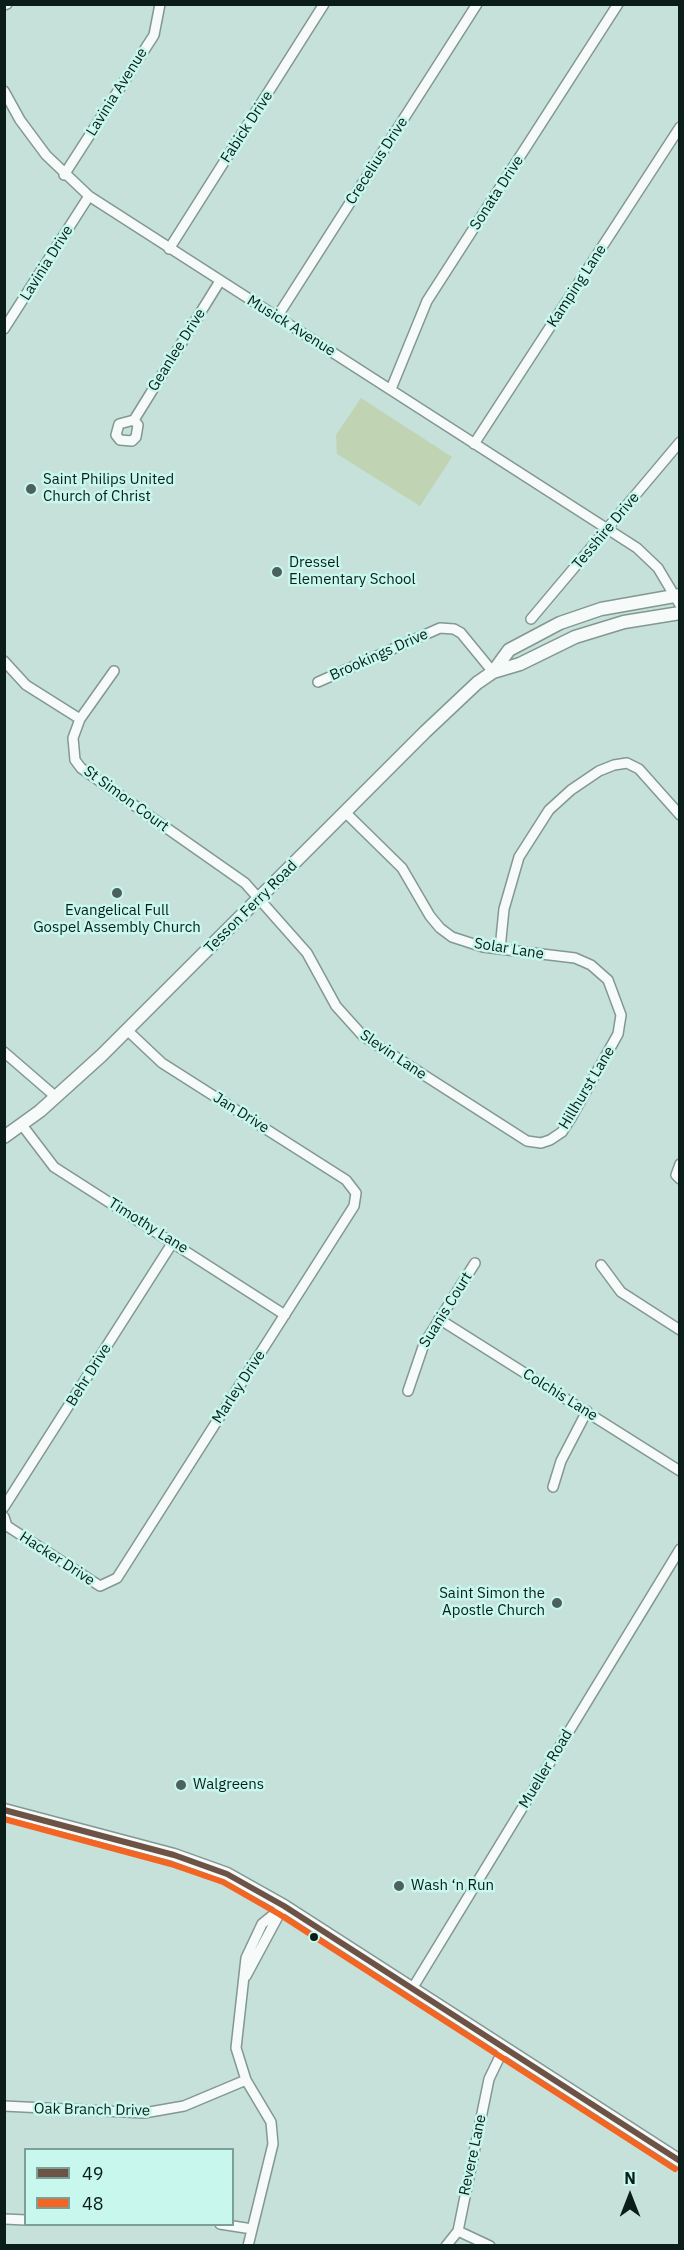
<!DOCTYPE html>
<meta charset="utf-8">
<style>
body{margin:0}
#map{position:relative;width:684px;height:2250px;overflow:hidden;background:#c6e0da;font-family:"IBM Plex Sans",sans-serif}
canvas{display:block}
.frame{position:absolute;inset:0;border:6px solid #0a1d19;pointer-events:none}
.legend{position:absolute;left:24px;top:2148px;width:210px;height:78px;box-sizing:border-box;background:#c8f8ed;border:2px solid #7ca098;margin:0;padding:8px 10px;list-style:none;font-size:18px;color:#0a1d19}
.legend li{display:flex;align-items:center;gap:12px;height:30px}
.legend b{width:30px;border:2px solid #7ca098}
.north{position:absolute;left:600px;top:2166px;width:60px;height:60px;-webkit-text-stroke:4px #c8f8ed;paint-order:stroke;rotate:0deg;font-size:16px;font-weight:700;line-height:24px;text-align:center;color:#0a1d19}
.north::after{content:'';display:block;margin:auto;width:21px;height:27px;background:#0a1d19;clip-path:polygon(50% 0,100% 100%,50% 72%,0 100%)}
</style>
<div id="map">
<canvas width="684" height="2250"></canvas>
<div class="frame"></div>
<ul class="legend">
<li><b style="height:8px;background:#6c5345"></b>49</li>
<li><b style="height:8px;background:#f26522"></b>48</li>
</ul>
<div class="north">N</div>
</div>
<script>
const context = document.querySelector('canvas').getContext('2d');
context.lineJoin = 'round';
function fillPath(path, color) {
  context.fillStyle = color;
  context.fill(path, 'evenodd');
}
function toPath(rows) {
  const path = new Path2D();
  for (const r of rows) {
    path.moveTo(r[0], r[1]);
    for (let i = 2; i < r.length; i += 2) path.lineTo(r[i], r[i + 1]);
  }
  return path;
}
function stroke(path, color, width, dash) {
  context.strokeStyle = color;
  context.lineWidth = width;
  context.lineCap = dash ? 'butt' : 'round';
  context.setLineDash(dash || []);
  context.stroke(path);
}
function label(font, color, halo, rows, align = 'center') {
  context.font = font + ' "IBM Plex Sans",sans-serif';
  context.lineWidth = 5;
  context.setLineDash([]);
  context.textBaseline = 'middle';
  context.strokeStyle = halo;
  context.fillStyle = color;
  for (const [text, x, y, turn = 0] of rows) {
    context.save();
    context.translate(x, y);
    context.rotate((+turn || 0) * Math.PI / 180);
    context.textAlign = isNaN(turn) ? turn : align;
    if (halo) context.strokeText(text, 0, 0);
    context.fillText(text, 0, 0);
    context.restore();
  }
}
const green = toPath([
 [361,398,452,457,420,506,337,454,336,435]
]);
const minor = toPath([
 [4,5,7,4],
 [4,91,20,120,46,155,89,196,637,548,658,568,680,605],
 [64,175,154,35,160,4],
 [169,249,324,4],
 [277,317,477,4],
 [4,329,89,196],
 [391,389,427,301,618,4],
 [134,420,119,424,116,435,120,440,132,441,136,437,138,425,134,420,220,281],
 [474,444,680,127],
 [531,619,680,442],
 [4,661,26,685,80,719],
 [114,671,80,719,73,738,75,760,81,768,245,883,307,953,336,1006,363,1036,527,1141,541,1143,550,1140,562,1132,571,1118,618,1034,621,1015,608,980,591,965,575,958,483,947,452,937,440,928,430,916,402,868,345,812],
 [318,682,440,628,454,629,461,633,493,672],
 [500,949,504,909,519,857,549,810,571,790,599,771,614,765,627,763,639,769,680,815],
 [4,1052,56,1097],
 [22,1125,54,1167,285,1315],
 [680,1164,676,1175,680,1179],
 [601,1265,621,1292,680,1330],
 [439,1319,680,1471],
 [408,1391,424,1344,475,1263],
 [553,1487,561,1461,587,1411],
 [4,1507,173,1242],
 [4,1517,7,1526,100,1586,117,1578,354,1206,356,1193,346,1180,162,1063,127,1030],
 [246,1976,282,1909],
 [412,1989,680,1549],
 [4,2106,144,2113,184,2106,246,2080],
 [4,2219,26,2220],
 [220,2224,252,2229],
 [458,2231,490,2246],
 [248,2246,273,2144,271,2122,246,2080,236,2048,246,1958,262,1924,284,1906],
 [446,2246,458,2231,489,2079,504,2048]
]);
const major = toPath([
 [493,672,509,650,560,623,601,609,680,595],
 [4,1137,40,1111,102,1055,425,732,477,683,493,672,520,664,575,637,624,622,680,613],
 [4,1810,174,1855,227,1874,284,1906,680,2161]
]);
const bus1 = toPath([
 [4,1810,174,1855,227,1874,284,1906,680,2161]
]);
const bus2 = toPath([
 [4,1819,171,1864,223,1882,279,1914,675,2169]
]);
const markers = [
 [31,489,6,"#4c615d"],
 [277,572,6,"#4c615d"],
 [117,893,6,"#4c615d"],
 [557,1603,6,"#4c615d"],
 [181,1785,6,"#4c615d"],
 [399,1886,6,"#4c615d"],
 [314,1937,5,"#0a1d19"]
];
const streetNames = [
 ["Lavinia Avenue",117,92,-58],
 ["Fabick Drive",247,127,-57],
 ["Crecelius Drive",377,161,-57],
 ["Sonata Drive",497,193,-57],
 ["Lavinia Drive",47,263,-58],
 ["Kamping Lane",577,286,-57],
 ["Musick Avenue",291,326,32],
 ["Geanlee Drive",177,350,-58],
 ["Tesshire Drive",606,531,-50],
 ["Brookings Drive",379,655,-24],
 ["St Simon Court",126,799,36],
 ["Tesson Ferry Road",251,907,-45],
 ["Solar Lane",509,949,9],
 ["Slevin Lane",393,1055,34],
 ["Hillhurst Lane",587,1088,-59],
 ["Jan Drive",241,1113,32],
 ["Timothy Lane",148,1226,32],
 ["Suanis Court",446,1310,-58],
 ["Behr Drive",89,1375,-58],
 ["Marley Drive",239,1387,-57],
 ["Colchis Lane",560,1395,32],
 ["Hacker Drive",57,1559,33],
 ["Mueller Road",546,1769,-59],
 ["Oak Branch Drive",92,2110,1],
 ["Revere Lane",473,2155,-78]
];
const poiNames = [
 ["Saint Philips United",43,480],
 ["Church of Christ",43,497],
 ["Dressel",289,563],
 ["Elementary School",289,580],
 ["Evangelical Full",117,911,"center"],
 ["Gospel Assembly Church",117,928,"center"],
 ["Saint Simon the",545,1594,"right"],
 ["Apostle Church",545,1611,"right"],
 ["Walgreens",193,1785],
 ["Wash ‘n Run",411,1886]
];
fillPath(green, '#c0d3b2');
stroke(minor, '#839793', 12);
stroke(major, '#839793', 15);
stroke(minor, '#f6faf9', 9);
stroke(major, '#f6faf9', 12);
stroke(bus1, '#6c5345', 6);
stroke(bus2, '#f26522', 6);
for (const [x, y, r, color] of markers) {
  const dot = new Path2D();
  dot.arc(x, y, r, 0, 2 * Math.PI);
  context.fillStyle = color;
  context.fill(dot);
  stroke(dot, '#c8f8ed', 2);
}
label('15px', '#0a1d19', '#c8f8ed', streetNames);
label('15px', '#0a1d19', '#c8f8ed', poiNames, 'left');
</script>
